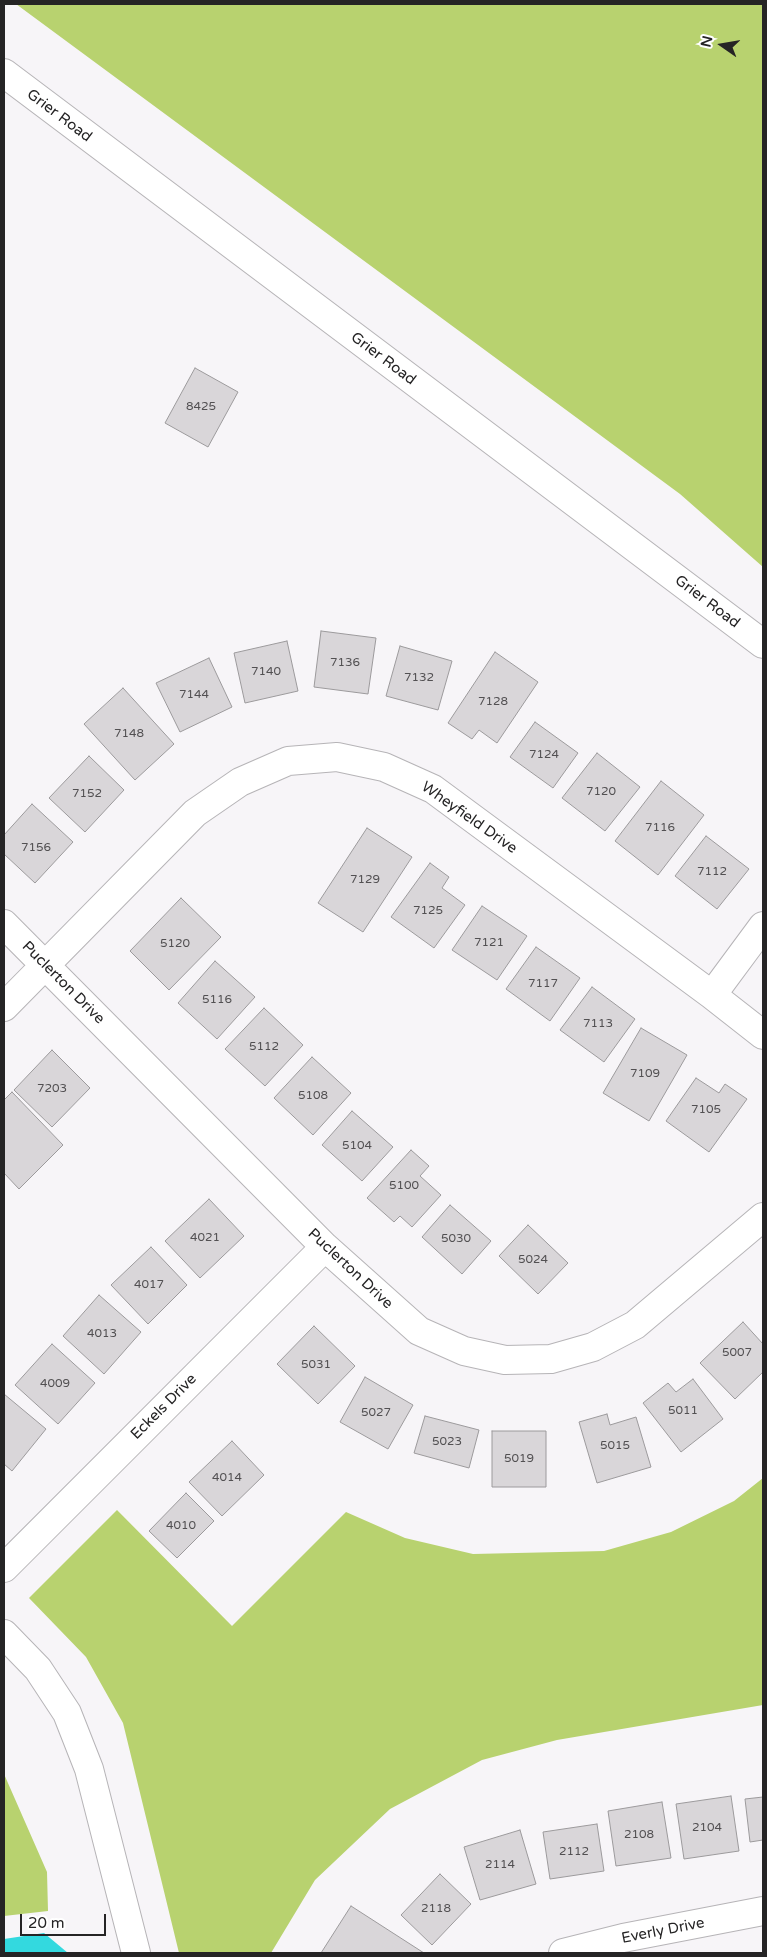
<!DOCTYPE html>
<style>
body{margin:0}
#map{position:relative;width:767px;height:1957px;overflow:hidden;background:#f7f5f8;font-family:"Varela Round",sans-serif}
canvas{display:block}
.frame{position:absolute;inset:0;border:5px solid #252425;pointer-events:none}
.north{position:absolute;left:697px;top:20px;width:50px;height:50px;-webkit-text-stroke:4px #fff;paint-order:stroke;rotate:283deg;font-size:14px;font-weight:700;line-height:20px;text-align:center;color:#252425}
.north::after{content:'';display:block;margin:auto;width:18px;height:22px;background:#252425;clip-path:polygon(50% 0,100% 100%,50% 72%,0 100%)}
.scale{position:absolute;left:20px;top:1914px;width:86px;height:22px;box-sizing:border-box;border:2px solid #252425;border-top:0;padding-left:6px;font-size:15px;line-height:18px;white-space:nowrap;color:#252425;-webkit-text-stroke:4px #fff;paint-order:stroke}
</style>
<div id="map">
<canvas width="767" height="1957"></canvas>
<div class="frame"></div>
<div class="north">N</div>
<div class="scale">20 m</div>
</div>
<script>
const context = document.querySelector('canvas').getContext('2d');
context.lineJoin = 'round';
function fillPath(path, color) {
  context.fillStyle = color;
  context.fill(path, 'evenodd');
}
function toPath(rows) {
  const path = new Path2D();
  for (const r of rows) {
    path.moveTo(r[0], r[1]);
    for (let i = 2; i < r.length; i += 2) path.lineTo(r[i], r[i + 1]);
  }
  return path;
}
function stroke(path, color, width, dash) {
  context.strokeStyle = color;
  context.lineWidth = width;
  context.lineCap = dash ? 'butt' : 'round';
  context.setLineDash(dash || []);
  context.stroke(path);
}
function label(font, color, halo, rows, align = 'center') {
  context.font = font + ' "Varela Round",sans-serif';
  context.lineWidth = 4.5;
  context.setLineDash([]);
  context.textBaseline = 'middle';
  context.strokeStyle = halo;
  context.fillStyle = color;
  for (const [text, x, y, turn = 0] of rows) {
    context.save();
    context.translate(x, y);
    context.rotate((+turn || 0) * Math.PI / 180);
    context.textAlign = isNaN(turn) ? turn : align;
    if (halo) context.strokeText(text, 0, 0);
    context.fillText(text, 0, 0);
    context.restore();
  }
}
const forest = toPath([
 [16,4,763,4,763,567,680,494],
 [763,1478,763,1705,557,1740,482,1760,390,1809,315,1880,271,1953,179,1953,123,1723,86,1657,29,1598,117,1510,232,1626,346,1512,405,1538,473,1554,604,1551,671,1532,734,1501],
 [4,1774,47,1872,48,1911,4,1916]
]);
const water = toPath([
 [44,1933,68,1953,4,1953,4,1939]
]);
const building = toPath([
 [195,368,238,392,208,447,165,423,195,368],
 [321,631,376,638,368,694,314,687,321,631],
 [287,641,298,691,245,703,234,653,287,641],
 [400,646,452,661,438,710,386,696,400,646],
 [495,652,538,682,497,743,479,730,472,739,448,723,495,652],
 [209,658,232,707,180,732,156,683,209,658],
 [123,688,174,744,135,780,84,724,123,688],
 [535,722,578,753,553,788,510,757,535,722],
 [597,753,640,787,605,831,562,798,597,753],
 [89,756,124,790,85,832,49,798,89,756],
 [661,781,704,815,658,875,615,841,661,781],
 [32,804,73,842,35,883,4,854,4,835,32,804],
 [367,828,412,857,363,932,318,903,367,828],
 [706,836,749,869,717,909,675,876,706,836],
 [430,863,449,877,442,888,465,905,434,948,391,917,430,863],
 [181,898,221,937,169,990,130,951,181,898],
 [482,906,527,936,497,980,452,950,482,906],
 [536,947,580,978,550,1021,506,989,536,947],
 [215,961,255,997,217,1039,178,1003,215,961],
 [592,987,635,1019,604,1062,560,1030,592,987],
 [264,1008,303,1045,265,1086,225,1049,264,1008],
 [641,1028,687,1055,649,1121,603,1093,641,1028],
 [52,1050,90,1088,52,1127,14,1090,52,1050],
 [312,1057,351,1093,313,1135,274,1098,312,1057],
 [696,1078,719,1093,725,1084,747,1099,709,1152,666,1121,696,1078],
 [12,1092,63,1145,19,1189,4,1173,4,1100,12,1092],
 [352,1111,393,1147,362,1181,322,1145,352,1111],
 [411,1150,429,1166,420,1176,441,1195,412,1227,400,1216,394,1222,367,1198,411,1150],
 [209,1199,244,1236,200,1278,165,1241,209,1199],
 [450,1205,491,1241,462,1274,422,1237,450,1205],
 [528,1225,568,1263,538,1294,499,1256,528,1225],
 [151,1247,187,1285,148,1324,111,1285,151,1247],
 [99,1295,141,1332,104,1374,63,1336,99,1295],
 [743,1322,763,1344,763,1372,735,1399,700,1363,743,1322],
 [314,1326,355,1366,318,1404,277,1364,314,1326],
 [52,1344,95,1383,58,1424,15,1385,52,1344],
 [365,1377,413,1405,388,1449,340,1422,365,1377],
 [693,1379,723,1419,681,1452,643,1403,668,1383,676,1392,693,1379],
 [4,1394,46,1429,12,1471,4,1464,4,1394],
 [607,1414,610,1425,636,1417,651,1467,597,1483,579,1422,607,1414],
 [425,1416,479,1430,469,1468,414,1453,425,1416],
 [492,1431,546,1431,546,1487,492,1487,492,1431],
 [232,1441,264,1475,222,1516,189,1482,232,1441],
 [186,1493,214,1521,177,1558,149,1531,186,1493],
 [731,1796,739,1851,684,1859,676,1804,731,1796],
 [763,1797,763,1840,750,1842,745,1799,763,1797],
 [662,1802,671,1858,616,1866,608,1811,662,1802],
 [597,1824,604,1871,550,1879,543,1832,597,1824],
 [520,1830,536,1884,480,1900,464,1847,520,1830],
 [440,1874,471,1904,432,1945,401,1915,440,1874],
 [351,1906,424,1953,321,1953,351,1906]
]);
const minor = toPath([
 [4,924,325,1247,419,1331,464,1351,505,1360,551,1359,593,1347,635,1325,763,1217],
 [712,995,763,926],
 [4,1007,195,813,240,782,288,761,337,757,384,767,433,789,712,995,763,1035],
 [4,1568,325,1247],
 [4,1634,38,1669,67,1713,89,1769,136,1953],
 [563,1953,623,1938,763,1911]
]);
const tertiary = toPath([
 [4,73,763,644]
]);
const numberNames = [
 ["8425",201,407],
 ["7136",345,663],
 ["7140",266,672],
 ["7132",419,678],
 ["7144",194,695],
 ["7128",493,702],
 ["7148",129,734],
 ["7124",544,755],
 ["7120",601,792],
 ["7152",87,794],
 ["7116",660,828],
 ["7156",36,848],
 ["7112",712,872],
 ["7129",365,880],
 ["7125",428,911],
 ["7121",489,943],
 ["5120",175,944],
 ["7117",543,984],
 ["5116",217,1000],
 ["7113",598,1024],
 ["5112",264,1047],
 ["7109",645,1074],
 ["7203",52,1089],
 ["5108",313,1096],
 ["7105",706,1110],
 ["5104",357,1146],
 ["5100",404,1186],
 ["4021",205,1238],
 ["5030",456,1239],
 ["5024",533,1260],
 ["4017",149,1285],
 ["4013",102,1334],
 ["5007",737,1353],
 ["5031",316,1365],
 ["4009",55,1384],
 ["5011",683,1411],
 ["5027",376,1413],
 ["5023",447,1442],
 ["5015",615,1446],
 ["5019",519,1459],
 ["4014",227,1478],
 ["4010",181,1526],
 ["2104",707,1828],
 ["2108",639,1835],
 ["2112",574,1852],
 ["2114",500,1865],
 ["2118",436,1909]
];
const streetNames = [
 ["Grier Road",59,116,37],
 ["Grier Road",383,359,37],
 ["Grier Road",707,602,37],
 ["Wheyfield Drive",469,818,35],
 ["Puclerton Drive",63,983,45],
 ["Puclerton Drive",350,1269,43],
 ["Eckels Drive",164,1407,-45],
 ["Everly Drive",663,1931,-11]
];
fillPath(forest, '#b8d26f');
fillPath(water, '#33d9df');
fillPath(building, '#d9d6d9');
stroke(building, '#9c9a9c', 1);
stroke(minor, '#b6b4b7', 30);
stroke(tertiary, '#b6b4b7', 30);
stroke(minor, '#fff', 28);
stroke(tertiary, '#fff', 28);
label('12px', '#525052', null, numberNames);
label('15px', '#252425', '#fff', streetNames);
</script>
